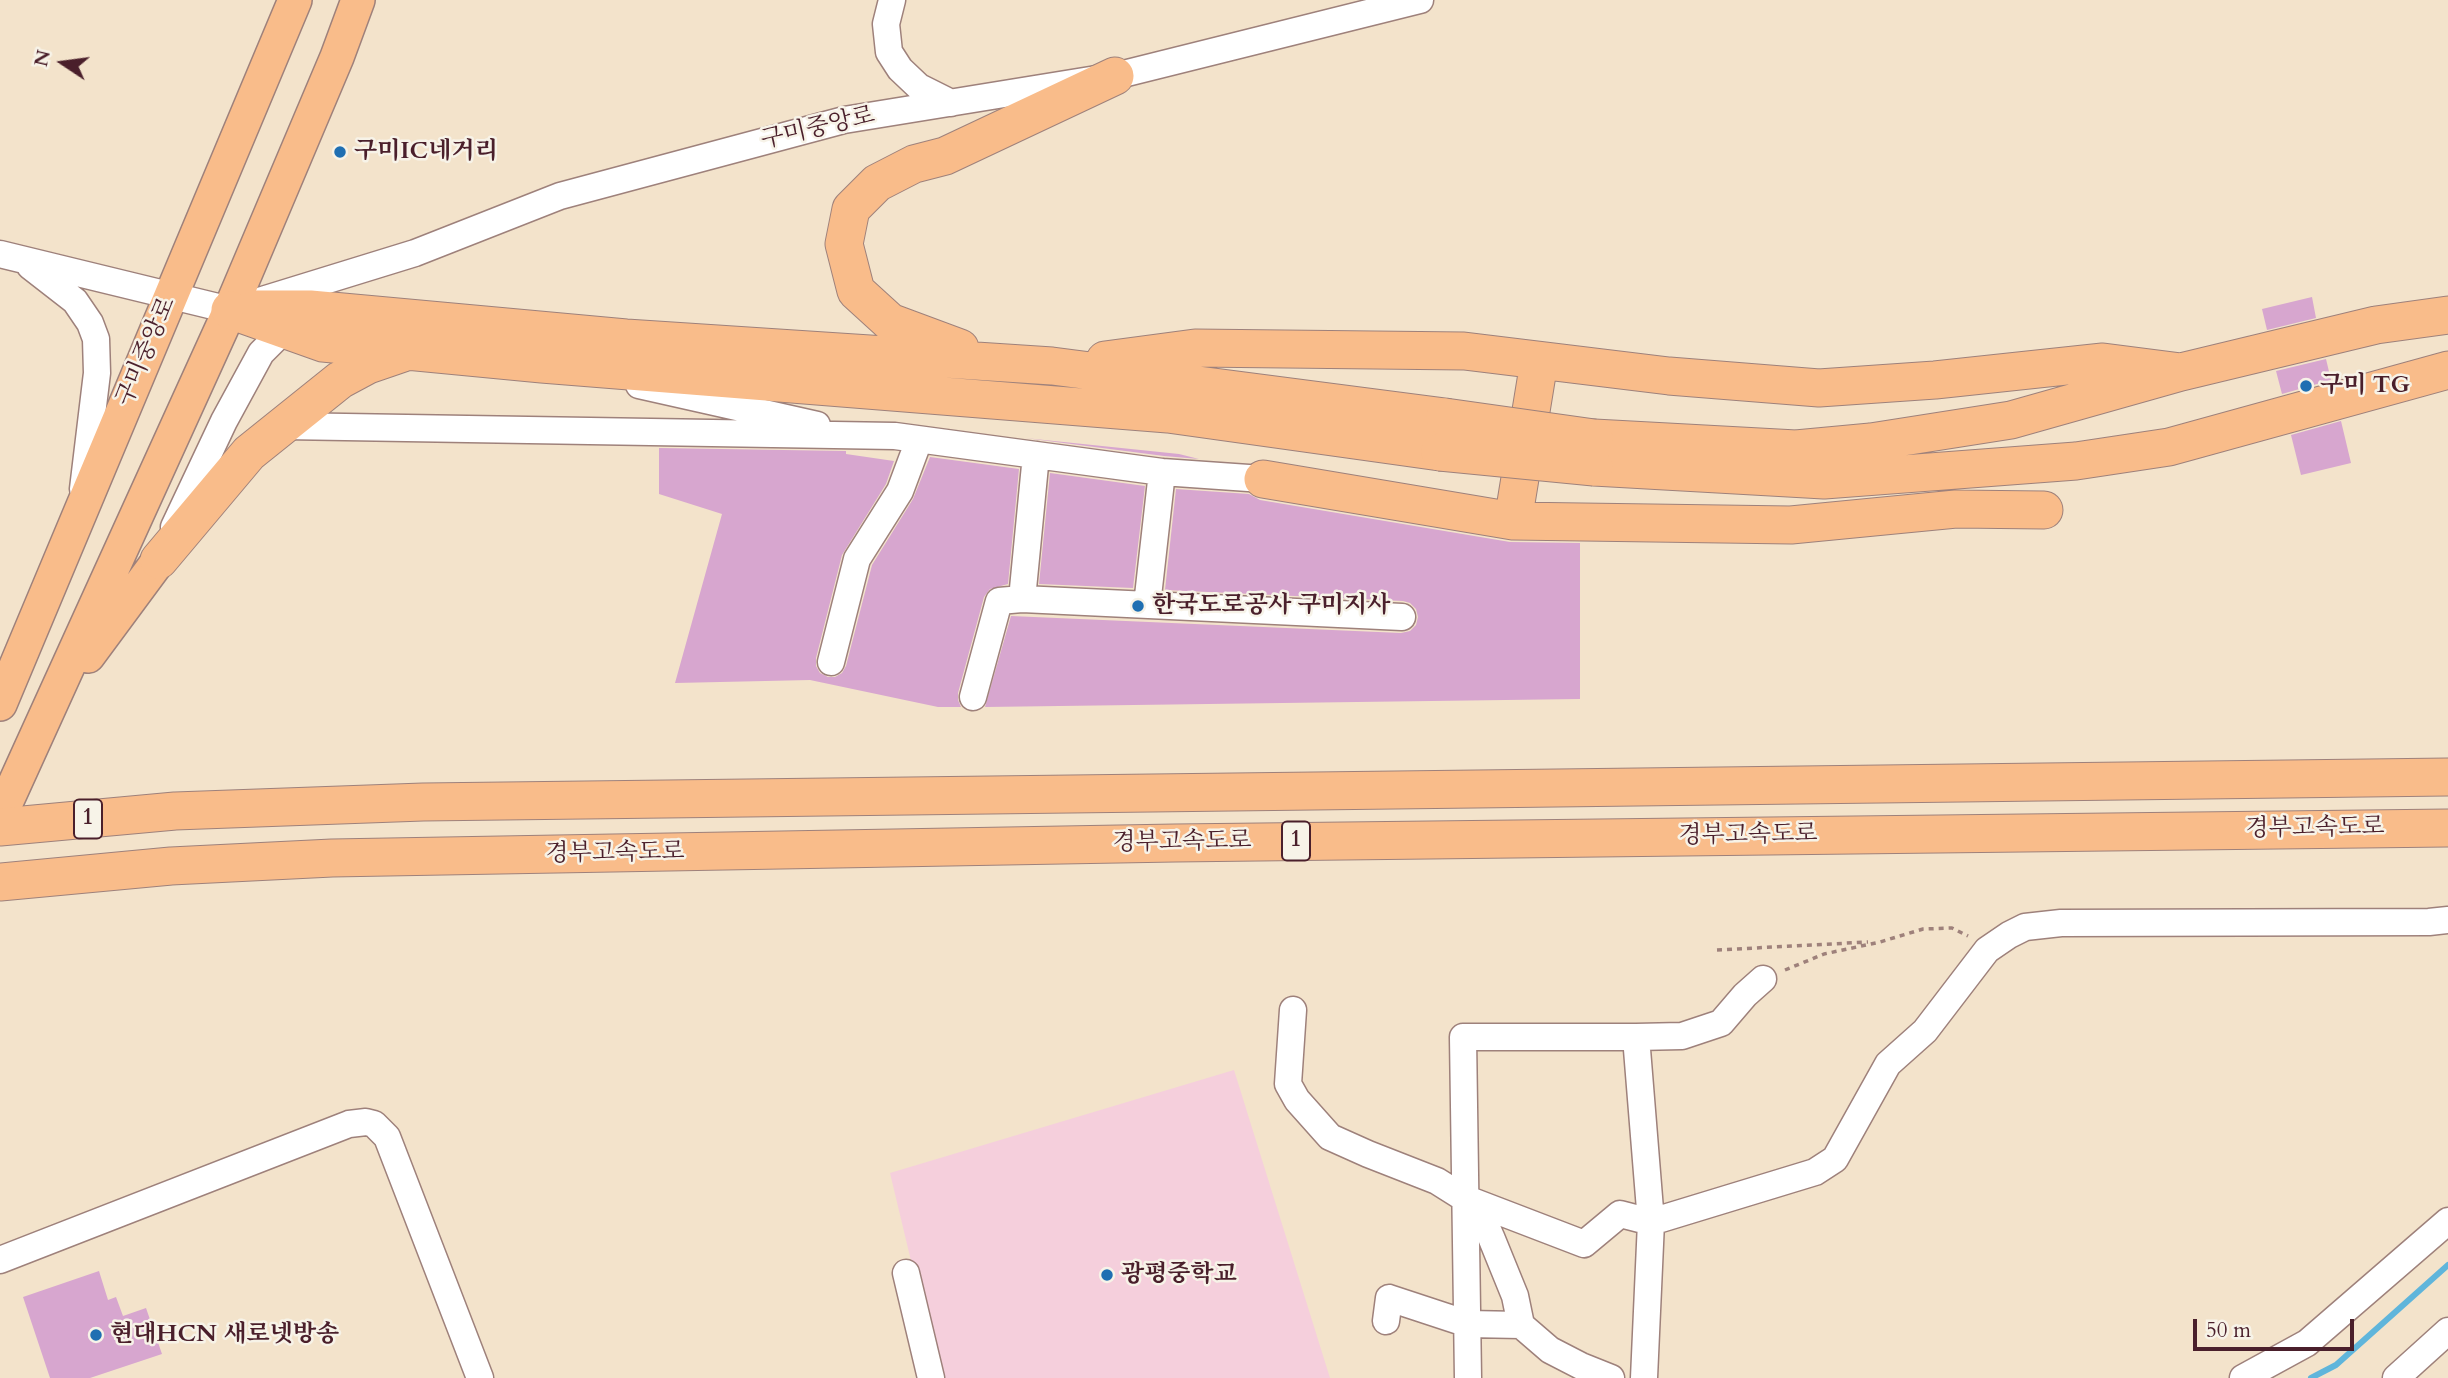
<!DOCTYPE html>
<meta charset="utf-8">
<style>
body{margin:0}
#map{position:relative;width:2448px;height:1378px;overflow:hidden;background:#f3e3cb;font-family:Cardo,serif}
canvas{display:block}
.north{position:absolute;left:28px;top:28px;width:70px;height:70px;-webkit-text-stroke:5px #f7f3e8;paint-order:stroke;rotate:283deg;font-size:19px;font-weight:700;line-height:28px;text-align:center;color:#4a1f2b}
.north::after{content:'';display:block;margin:auto;width:24px;height:32px;background:#4a1f2b;clip-path:polygon(50% 0,100% 100%,50% 72%,0 100%)}
.scale{position:absolute;left:2193px;top:1319px;width:161px;height:32px;box-sizing:border-box;border:4px solid #4a1f2b;border-top:0;padding-left:9px;font-size:21px;line-height:24px;white-space:nowrap;color:#4a1f2b;-webkit-text-stroke:5px #f7f3e8;paint-order:stroke}
</style>
<div id="map">
<canvas width="2448" height="1378"></canvas>
<div class="north">N</div>
<div class="scale">50 m</div>
</div>
<script>
const context = document.querySelector('canvas').getContext('2d');
context.lineJoin = 'round';
function fillPath(path, color) {
  context.fillStyle = color;
  context.fill(path, 'evenodd');
}
function toPath(rows) {
  const path = new Path2D();
  for (const r of rows) {
    path.moveTo(r[0], r[1]);
    for (let i = 2; i < r.length; i += 2) path.lineTo(r[i], r[i + 1]);
  }
  return path;
}
function stroke(path, color, width, dash) {
  context.strokeStyle = color;
  context.lineWidth = width;
  context.lineCap = dash ? 'butt' : 'round';
  context.setLineDash(dash || []);
  context.stroke(path);
}
function label(font, color, halo, rows, align = 'center') {
  context.font = font + ' Cardo,"Noto Serif KR",serif';
  context.lineWidth = 5;
  context.setLineDash([]);
  context.textBaseline = 'middle';
  context.strokeStyle = halo;
  context.fillStyle = color;
  for (const [text, x, y, turn = 0] of rows) {
    context.save();
    context.translate(x, y);
    context.rotate((+turn || 0) * Math.PI / 180);
    context.textAlign = isNaN(turn) ? turn : align;
    if (halo) context.strokeText(text, 0, 0);
    context.fillText(text, 0, 0);
    context.restore();
  }
}
const built = toPath([
 [1234,1070,1330,1378,939,1378,890,1173]
]);
const stream = toPath([
 [2311,1378,2336,1365,2448,1265]
]);
const building = toPath([
 [2312,297,2316,318,2267,330,2262,309],
 [2326,359,2331,380,2282,394,2276,371],
 [2341,421,2351,463,2301,475,2291,435],
 [1025,438,1179,454,1199,459,1164,456],
 [659,448,846,451,846,454,894,461,886,484,842,555,816,658,816,666,820,673,828,677,835,677,842,673,846,666,872,565,913,499,930,457,1019,469,1008,584,990,589,984,597,958,693,958,700,961,707,938,707,810,680,675,683,722,514,659,494],
 [1050,473,1145,486,1133,588,1039,584],
 [1176,489,1249,494,1260,500,1510,542,1580,543,1580,699,985,707,1011,616,1401,633,1410,631,1416,625,1418,617,1416,609,1410,603,1403,601,1165,590],
 [99,1271,108,1300,116,1297,123,1316,146,1308,162,1354,90,1378,50,1378,23,1297]
]);
const path = toPath([
 [1717,950,1868,942],
 [1785,970,1824,954,1880,942,1923,929,1952,928,1968,936]
]);
const minor = toPath([
 [892,0,886,24,889,52,900,69,919,87,951,103],
 [0,254,230,310,415,253,560,196,844,120,1115,76,1420,0],
 [30,266,75,301,90,323,96,339,97,373,83,489],
 [639,385,817,425],
 [284,426,895,436,1162,472,1263,479],
 [174,527,224,421,261,353,294,320],
 [1022,599,1402,617],
 [1147,605,1162,472],
 [831,662,857,559,900,491,919,440],
 [973,697,999,601,1022,599,1036,455],
 [1293,1010,1288,1084,1297,1100,1330,1137,1368,1154,1437,1181,1464,1198,1584,1244,1620,1214,1651,1222,1815,1172,1835,1159,1888,1064,1925,1031,1987,950,2009,935,2025,927,2061,923,2429,922,2448,920],
 [1636,1037,1682,1036,1721,1023,1745,995,1763,979],
 [1464,1198,1484,1221,1491,1237,1515,1296,1521,1325],
 [0,1260,349,1124,366,1122,374,1124,387,1137,480,1378],
 [906,1273,931,1378],
 [1386,1321,1389,1298,1468,1324,1521,1325,1550,1350,1581,1366,1611,1378],
 [1468,1378,1463,1037,1636,1037,1651,1222,1644,1378],
 [2243,1378,2307,1343,2448,1221],
 [2396,1378,2448,1331]
]);
const major = toPath([
 [88,656,159,560],
 [0,704,295,0],
 [0,816,230,310,337,57,358,0]
]);
const highway = toPath([
 [256,309,310,309,626,338,1052,366,1445,417],
 [230,310,323,343,542,364,1168,414,1440,452],
 [960,348,890,322,856,291,844,244,851,209,877,183,914,164,945,156,1115,76],
 [1105,360,1195,348,1464,351,1669,376,1819,388,1935,380,2103,362,2181,372],
 [1594,438,1796,449,1871,442,2011,420,2181,372,2376,325,2448,315],
 [1594,467,1824,480,2076,461,2169,447,2448,370],
 [1263,479,1513,521,1791,525,1956,509,2044,510],
 [1513,521,1539,362],
 [159,560,249,453,340,380,368,365,403,353],
 [0,827,175,811,423,802,2448,777],
 [0,882,171,866,332,858,1175,843,2448,828]
]);
const highwayBridge = toPath([
 [1445,417,1594,438],
 [1440,452,1594,467]
]);
const markers = [
 [340,152,7,"#1f6fb2"],
 [2306,386,7,"#1f6fb2"],
 [1138,606,7,"#1f6fb2"],
 [1107,1275,7,"#1f6fb2"],
 [96,1335,7,"#1f6fb2"]
];
const shields = [
 [88,819,28],
 [1296,841,28]
];
const shieldNames = [
 ["1",88,819],
 ["1",1296,841]
];
const streetNames = [
 ["구미중앙로",818,129,-13],
 ["구미중앙로",147,352,-67],
 ["경부고속도로",2315,829,-1],
 ["경부고속도로",1748,836,-1],
 ["경부고속도로",1182,843,-1],
 ["경부고속도로",615,854,-1]
];
const poiNames = [
 ["구미IC네거리",354,152],
 ["구미 TG",2320,386],
 ["한국도로공사 구미지사",1152,606],
 ["광평중학교",1121,1275],
 ["현대HCN 새로넷방송",110,1335]
];
fillPath(built, '#f5cfdc');
stroke(stream, '#5fb5db', 6);
fillPath(building, '#d7a6cf');
stroke(minor, '#9e817b', 29);
stroke(major, '#9e817b', 36);
stroke(highway, '#9e817b', 39);
stroke(path, '#9e817b', 3.5, [5, 5]);
stroke(minor, '#fff', 26);
stroke(major, '#f9bc8a', 33);
stroke(highway, '#f9bc8a', 37);
stroke(highwayBridge, '#9e817b', 39, []);
stroke(highwayBridge, '#f9bc8a', 37);
for (const [x, y, r, color] of markers) {
  const dot = new Path2D();
  dot.arc(x, y, r, 0, 2 * Math.PI);
  context.fillStyle = color;
  context.fill(dot);
  stroke(dot, '#f7f3e8', 2.5);
}
for (const [x, y, w] of shields) {
  const box = new Path2D();
  box.roundRect(x - w / 2, y - 19.5, w, 39, 5);
  context.fillStyle = '#f7f3e8';
  context.fill(box);
  stroke(box, '#4a1f2b', 2);
}
label('bold 23px', '#4a1f2b', null, shieldNames);
label('24px', '#4a1f2b', '#f7f3e8', streetNames);
label('bold 24px', '#4a1f2b', '#f7f3e8', poiNames, 'left');
</script>
